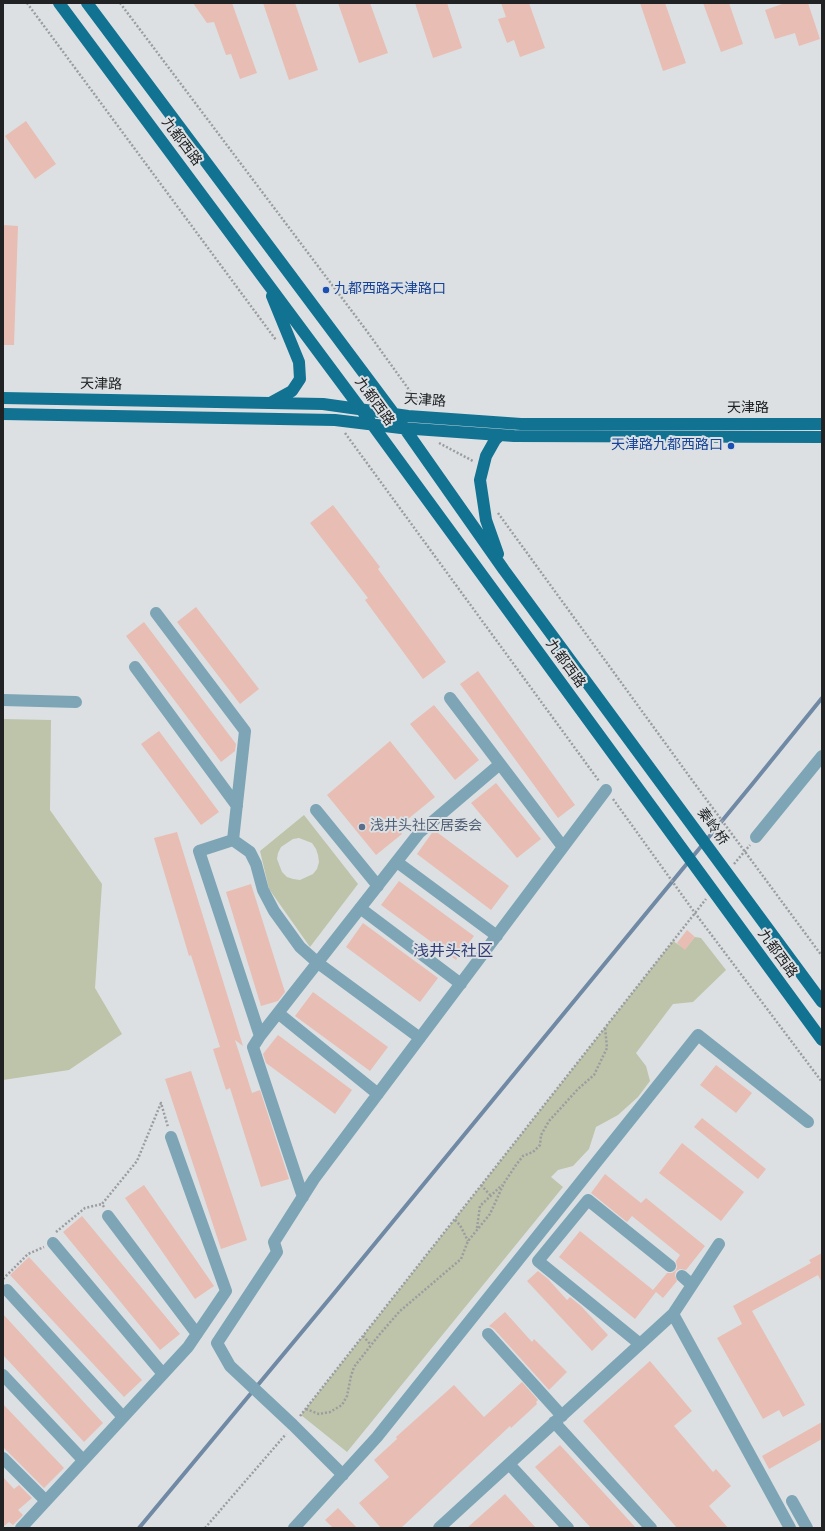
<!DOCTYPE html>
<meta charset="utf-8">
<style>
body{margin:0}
#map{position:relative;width:825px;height:1531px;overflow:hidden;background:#dce0e3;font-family:"Titillium Web",sans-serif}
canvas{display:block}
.frame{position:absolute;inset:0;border:4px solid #202223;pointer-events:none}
</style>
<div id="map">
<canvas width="825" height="1531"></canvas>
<div class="frame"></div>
</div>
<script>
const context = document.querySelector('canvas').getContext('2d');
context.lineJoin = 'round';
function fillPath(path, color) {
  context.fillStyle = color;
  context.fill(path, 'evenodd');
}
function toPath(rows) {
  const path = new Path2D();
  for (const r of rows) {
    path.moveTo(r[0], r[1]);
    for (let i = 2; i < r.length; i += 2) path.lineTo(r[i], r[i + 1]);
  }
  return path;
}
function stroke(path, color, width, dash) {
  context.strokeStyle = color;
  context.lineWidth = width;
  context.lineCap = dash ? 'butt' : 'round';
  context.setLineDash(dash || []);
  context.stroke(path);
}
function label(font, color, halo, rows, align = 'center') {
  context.font = font + ' "Titillium Web","Noto Sans SC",sans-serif';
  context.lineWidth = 4;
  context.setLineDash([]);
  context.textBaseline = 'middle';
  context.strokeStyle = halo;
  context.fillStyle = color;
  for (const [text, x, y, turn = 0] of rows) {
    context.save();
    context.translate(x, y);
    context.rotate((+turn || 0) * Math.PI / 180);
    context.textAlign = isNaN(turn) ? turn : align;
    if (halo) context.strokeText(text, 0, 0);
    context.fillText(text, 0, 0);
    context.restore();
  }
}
const green = toPath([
 [3,719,51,720,50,810,102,884,95,988,122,1034,69,1070,3,1080],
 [304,815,358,884,310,947,269,889,260,851],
 [299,838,312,843,316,849,318,855,319,862,317,869,313,874,300,880,293,879,287,877,282,872,277,859,278,853,281,847,293,839],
 [695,937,701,938,726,970,693,1002,673,1004,636,1053,646,1066,650,1081,638,1097,618,1115,596,1127,589,1149,573,1166,558,1170,551,1177,563,1187,347,1452,301,1415,673,941,685,949]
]);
const stream = toPath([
 [139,1528,331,1297,754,782,822,698]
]);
const building = toPath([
 [193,3,232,3,257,73,240,79,231,54,226,55,214,22,207,23],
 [263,3,295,3,318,70,289,80],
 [338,3,370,3,388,53,359,63],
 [415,3,447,3,462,48,433,58],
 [501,3,529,3,545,48,520,57,514,40,507,43,498,19,506,17],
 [640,3,665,3,686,63,663,71],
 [703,3,729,3,743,44,721,52],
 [785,3,808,3,820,39,799,46,795,33,775,39,765,10],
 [26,121,56,164,35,179,5,136],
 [3,225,18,226,14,345,3,345],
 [333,505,380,567,378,569,446,662,423,679,365,600,368,598,310,523],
 [196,607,259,689,240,704,177,622],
 [144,622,236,744,235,751,221,762,126,636],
 [478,671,575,805,558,818,460,684],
 [434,705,479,760,455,780,410,724],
 [159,731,219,812,201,825,141,744],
 [390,741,435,797,397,828,402,834,376,855,327,795],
 [496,783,541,839,517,858,471,803],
 [434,830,509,886,491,910,417,854],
 [177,832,243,1046,235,1040,252,1093,260,1090,289,1179,261,1187,230,1088,226,1090,213,1049,220,1047,191,955,189,956,154,838],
 [399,881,474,936,456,960,381,905],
 [251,884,285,992,278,1001,261,1006,226,892],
 [363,923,438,978,420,1002,346,947],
 [687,930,695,937,685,950,677,943],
 [313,992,388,1047,370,1071,295,1016],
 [278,1035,352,1090,335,1114,266,1063,263,1054],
 [716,1065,752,1093,736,1113,700,1085],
 [191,1071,247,1240,221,1249,165,1079],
 [702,1118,766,1169,758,1179,694,1127],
 [682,1143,744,1192,721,1221,659,1173],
 [605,1174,641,1203,646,1198,705,1246,686,1270,680,1269,676,1271,675,1275,677,1281,663,1298,656,1292,635,1319,559,1257,580,1231,653,1290,667,1273,672,1273,676,1270,677,1267,676,1261,680,1255,632,1216,627,1222,591,1193],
 [144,1185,214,1286,195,1299,125,1198],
 [82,1216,180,1334,160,1350,63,1232],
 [822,1253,822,1283,818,1275,752,1311,805,1405,783,1417,779,1410,763,1419,717,1338,742,1324,733,1306,811,1263,809,1260],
 [29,1257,142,1380,124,1397,10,1275],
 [538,1271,548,1279,567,1300,570,1297,581,1306,608,1335,592,1351,527,1281],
 [505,1312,532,1342,534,1339,567,1372,549,1390,494,1329,489,1326],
 [3,1314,103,1423,84,1442,3,1355],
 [650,1361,692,1411,674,1426,713,1472,716,1469,731,1486,709,1506,728,1528,677,1528,583,1421],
 [522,1382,538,1400,536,1402,537,1404,511,1428,510,1426,401,1528,381,1528,359,1503,389,1477,374,1460,397,1439,396,1437,454,1385,484,1417],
 [3,1404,64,1468,44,1488,3,1447],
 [822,1422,822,1439,769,1469,762,1456],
 [560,1445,636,1528,591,1528,535,1467],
 [3,1477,14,1489,19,1485,32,1498,18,1510,23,1515,13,1525,9,1522,3,1527],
 [505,1494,536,1528,467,1528],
 [338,1508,357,1528,333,1528,325,1520]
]);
const path = toPath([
 [27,3,276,340],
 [120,3,366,330,420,405],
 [345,433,599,781],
 [439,443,473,461],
 [498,513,692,780,822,956],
 [613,799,695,913,822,1082],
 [734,864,750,845],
 [481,1185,490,1195],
 [104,1207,102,1204,137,1161,161,1103,168,1127],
 [455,1220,460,1225,468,1241],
 [477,1228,480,1206,502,1185],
 [56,1232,85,1208,102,1204],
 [3,1279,28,1254,44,1247],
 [363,1336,371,1345],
 [306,1409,319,1414,330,1412,342,1405,347,1396,351,1376,354,1367,379,1335,400,1311,461,1259,468,1241,490,1214,504,1183,516,1165,523,1156,533,1152,540,1145,541,1135,549,1121,578,1089,594,1075,607,1048,605,1027],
 [300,1416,706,899],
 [205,1528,286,1434]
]);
const minor = toPath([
 [156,613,245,731,233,840,199,851,260,1036,419,833,500,764],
 [135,667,237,806],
 [450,698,563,847],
 [3,700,76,702],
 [316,810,378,886],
 [756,837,822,756],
 [233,840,250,852,256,864,263,890,274,911,300,947,318,963,420,1038],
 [397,862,497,936],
 [360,908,461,984],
 [278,1013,378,1094],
 [260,1036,253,1047,303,1197],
 [108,1216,197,1334],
 [53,1243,163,1374],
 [682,1276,692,1285],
 [7,1290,123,1417],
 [673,1314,790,1528],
 [488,1334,562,1416],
 [640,1344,538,1261,588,1200,670,1266],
 [3,1375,83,1460],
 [554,1422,651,1528],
 [3,1458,46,1501],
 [509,1464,568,1528],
 [343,1475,293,1425,230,1366,217,1343,277,1252,274,1242,314,1179,606,790],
 [792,1501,807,1528],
 [21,1528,188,1347,226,1291,171,1137],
 [294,1528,377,1437,698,1035,808,1122],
 [439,1528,673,1314,719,1244]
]);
const major = toPath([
 [59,3,366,416,822,1040],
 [87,3,398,419,504,570,822,1002],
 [3,398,323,404,408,416,521,424,822,424],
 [272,402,292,391,300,379,299,362,272,296],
 [3,414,335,420,401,428,514,436,822,437],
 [498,554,486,520,480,480,486,456,495,440,500,435]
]);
const markers = [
 [326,290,4,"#1a4fb4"],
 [731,446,4,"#1a4fb4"],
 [362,827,4,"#5c6f8a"]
];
const streetNames = [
 ["九都西路",181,142,53],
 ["天津路",101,385,1],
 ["天津路",425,401,4],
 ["九都西路",374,402,54],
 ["天津路",748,409],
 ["九都西路",565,664,54],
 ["秦岭桥",712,827,54],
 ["九都西路",777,954,54]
];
const transitNames = [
 ["九都西路天津路口",334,290],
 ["天津路九都西路口",723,446,"right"]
];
const serviceNames = [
 ["浅井头社区居委会",370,827]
];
const quarterNames = [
 ["浅井头社区",453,952]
];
fillPath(green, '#bdc4a9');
stroke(stream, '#7089a5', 4);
fillPath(building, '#e8bdb3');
stroke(path, '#9a9da0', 2.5, [2, 2]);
stroke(minor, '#7da5b6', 12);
stroke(major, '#127292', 12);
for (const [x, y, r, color] of markers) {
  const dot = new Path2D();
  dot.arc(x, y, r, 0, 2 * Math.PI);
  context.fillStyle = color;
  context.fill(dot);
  stroke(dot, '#dce0e3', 1.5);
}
label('14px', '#202223', '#dce0e3', streetNames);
label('14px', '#164399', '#dce0e3', transitNames, 'left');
label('14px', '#4e5e75', '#dce0e3', serviceNames, 'left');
label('16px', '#333d78', '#dce0e3', quarterNames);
</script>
